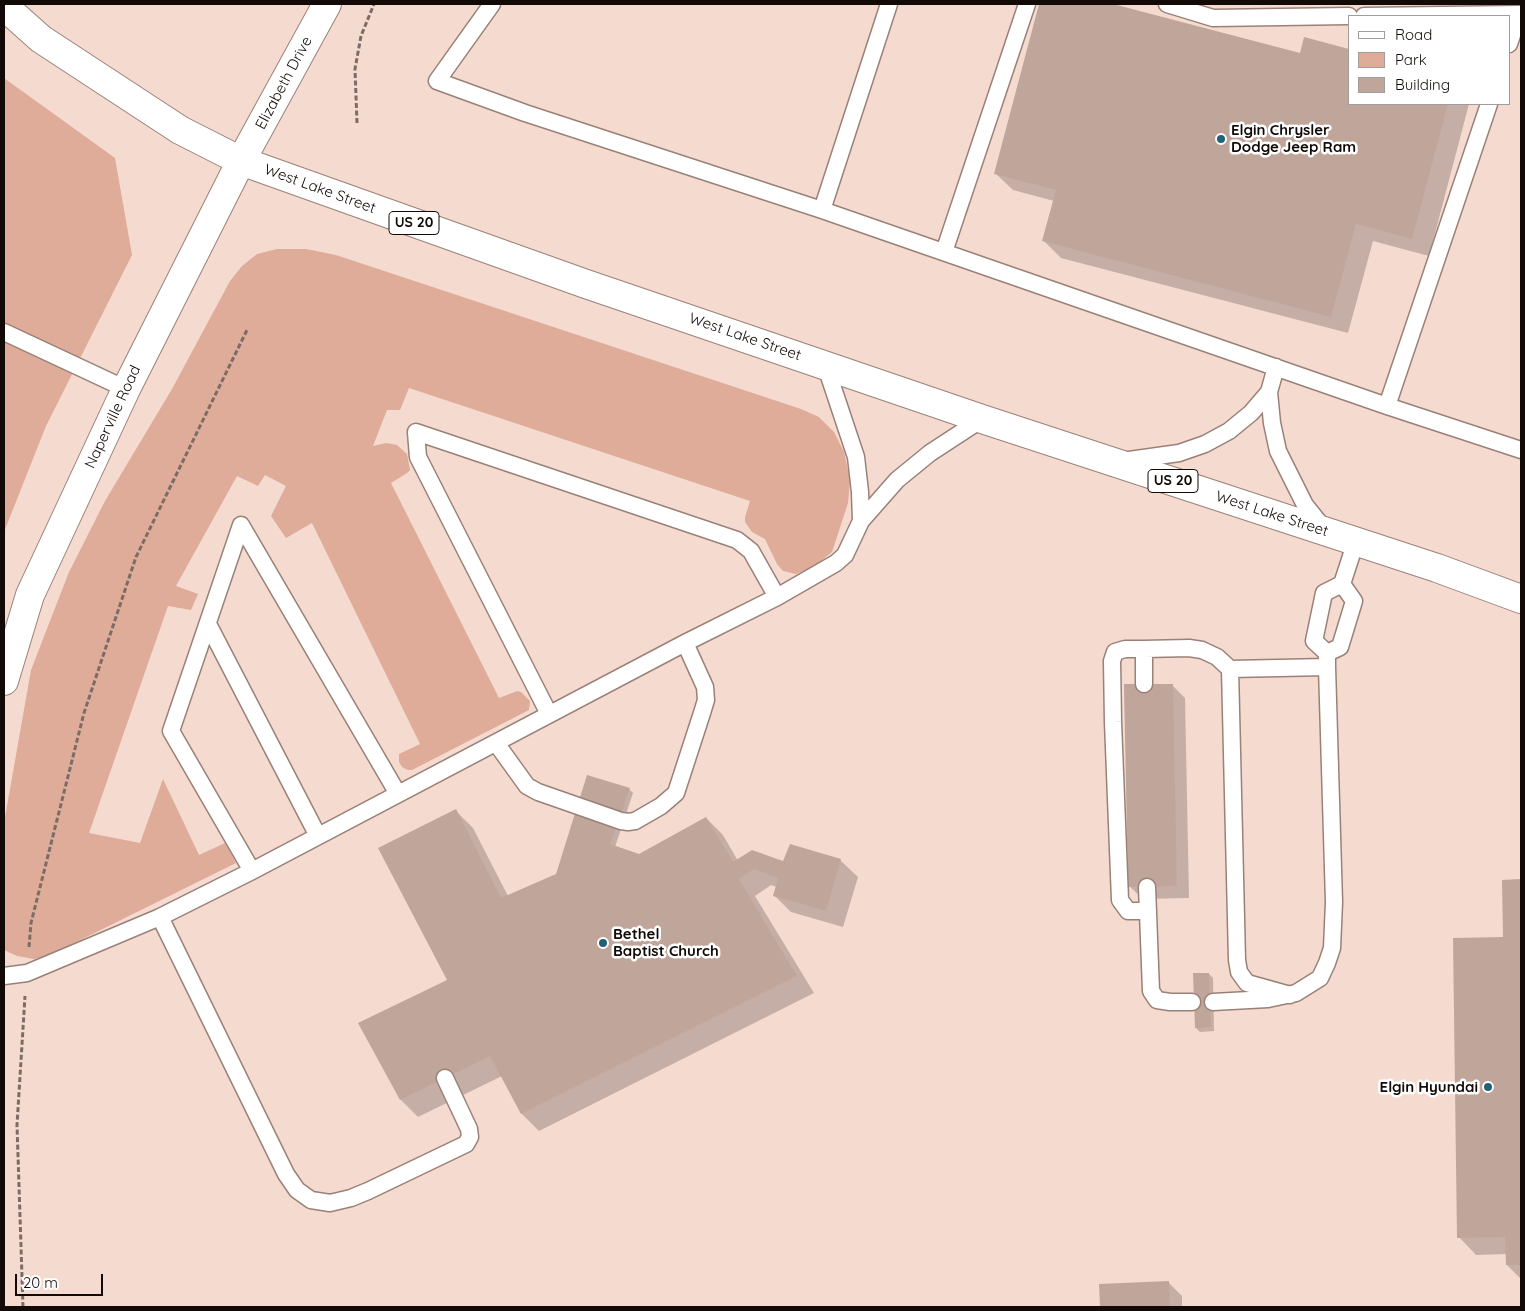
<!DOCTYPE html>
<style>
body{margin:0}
#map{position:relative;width:1525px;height:1311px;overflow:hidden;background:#f5dacf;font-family:Quicksand,sans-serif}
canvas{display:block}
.frame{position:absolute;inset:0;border:5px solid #120a07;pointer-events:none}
.legend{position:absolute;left:1348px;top:15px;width:162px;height:90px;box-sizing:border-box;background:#fff;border:1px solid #a09d9c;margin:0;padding:6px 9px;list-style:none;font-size:15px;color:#120a07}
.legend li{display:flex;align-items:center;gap:10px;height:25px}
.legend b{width:25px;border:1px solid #a09d9c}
.scale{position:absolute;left:15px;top:1274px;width:88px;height:22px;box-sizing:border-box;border:2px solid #120a07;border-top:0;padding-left:6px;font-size:15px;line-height:18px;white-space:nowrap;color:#120a07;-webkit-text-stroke:4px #fff;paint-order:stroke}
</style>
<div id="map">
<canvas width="1525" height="1311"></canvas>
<div class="frame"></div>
<ul class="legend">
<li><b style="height:6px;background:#fff"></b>Road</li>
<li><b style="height:14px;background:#dfac99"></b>Park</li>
<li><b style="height:14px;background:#c0a59b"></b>Building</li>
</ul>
<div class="scale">20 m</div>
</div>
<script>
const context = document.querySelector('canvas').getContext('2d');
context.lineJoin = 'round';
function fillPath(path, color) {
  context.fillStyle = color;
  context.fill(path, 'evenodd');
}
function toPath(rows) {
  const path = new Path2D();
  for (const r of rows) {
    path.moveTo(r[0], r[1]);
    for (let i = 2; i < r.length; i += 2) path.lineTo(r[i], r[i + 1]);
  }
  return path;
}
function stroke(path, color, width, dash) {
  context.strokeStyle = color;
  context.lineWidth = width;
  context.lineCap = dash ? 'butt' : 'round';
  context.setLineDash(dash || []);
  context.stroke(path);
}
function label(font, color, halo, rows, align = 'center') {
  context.font = font + ' Quicksand,sans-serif';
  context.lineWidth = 5;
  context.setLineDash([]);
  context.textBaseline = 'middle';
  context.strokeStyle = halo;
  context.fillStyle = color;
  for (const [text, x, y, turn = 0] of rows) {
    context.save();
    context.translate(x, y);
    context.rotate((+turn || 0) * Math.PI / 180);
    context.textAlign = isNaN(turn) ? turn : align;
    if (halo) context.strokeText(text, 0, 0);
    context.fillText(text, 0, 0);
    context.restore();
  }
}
const green = toPath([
 [4,78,115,158,132,255,46,426,4,532],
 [277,249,306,249,336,255,801,409,819,417,834,432,844,452,850,480,848,503,832,552,813,567,796,574,783,571,777,564,765,539,752,532,745,522,745,517,750,501,409,388,400,410,387,410,373,446,386,443,397,445,407,454,410,470,407,473,391,483,499,698,517,691,521,692,530,701,529,710,412,770,408,770,402,767,399,762,399,754,420,744,312,523,286,538,271,516,286,486,265,475,258,486,237,476,176,586,198,594,191,610,168,606,89,833,140,843,163,779,199,855,225,843,236,863,46,957,34,959,17,956,4,950,4,823,31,670,69,572,105,501,172,389,230,281,242,266,257,254]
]);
const shadow = toPath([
 [1041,4,1108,4,1301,54,1349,104,1469,104,1429,256,1373,241,1348,333,1061,258,1043,240,1054,201,1013,190,995,173],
 [1172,685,1185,698,1189,898,1143,899,1129,886],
 [629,789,633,793,615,847,639,856,706,818,723,835,738,861,784,862,840,860,858,877,843,927,791,912,774,895,777,887,771,885,755,896,814,993,539,1131,522,1114,502,1076,418,1117,401,1100,360,1024,449,981,455,810,473,828,508,896,557,875],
 [1504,881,1521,881,1521,1279,1507,1265,1507,1254,1476,1255,1459,1237,1504,938],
 [1209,974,1213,978,1214,1031,1200,1032,1196,1028],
 [1169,1283,1182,1296,1182,1307,1101,1307,1100,1285]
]);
const building = toPath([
 [1039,4,1113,4,1300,53,1304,37,1349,49,1349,104,1448,104,1412,239,1356,224,1331,317,1042,241,1056,190,994,174],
 [1124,684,1173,684,1177,886,1128,887],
 [587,775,630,788,610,844,639,854,706,817,733,862,752,850,783,861,790,844,841,859,826,911,773,896,778,878,754,869,739,879,797,976,521,1114,490,1056,400,1100,358,1023,447,980,378,848,456,809,501,898,556,874],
 [1521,879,1521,1265,1506,1265,1505,1237,1457,1238,1453,938,1503,937,1502,880],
 [1193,973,1209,973,1211,1027,1195,1028],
 [1169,1281,1170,1307,1100,1307,1099,1284]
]);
const path = toPath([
 [357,123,355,69,361,36,374,4],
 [29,947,31,923,84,713,136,557,248,328],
 [23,1307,17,1125,25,996]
]);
const lane = toPath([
 [492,4,437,81,525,113,822,210,889,4],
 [1167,4,1213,18,1349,16],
 [1364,16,1521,14],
 [1509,44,1519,14],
 [822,210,1387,406,1521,450],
 [944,252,1027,4],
 [4,332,126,389],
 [825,364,856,457,860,492,861,521],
 [1276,367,1269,392,1272,423,1278,451,1305,505,1325,530],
 [1387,406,1489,104],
 [1122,461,1179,453,1205,444,1229,431,1251,413,1269,392],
 [208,624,318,836],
 [1144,649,1125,649,1115,652,1112,661,1113,722,1120,900,1128,911,1148,911],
 [1327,653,1340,647,1354,601,1342,584],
 [1144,684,1144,649,1189,648,1202,650,1217,657,1230,669],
 [549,714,418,457,416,432,737,540,751,551,777,597],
 [496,743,527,786,538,792,621,821,628,822,635,821,661,806,676,793,702,713,706,700,705,687,685,643],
 [252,871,171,731,241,525,398,794],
 [1147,887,1151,991,1157,1000,1170,1002,1192,1002],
 [160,917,286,1174,297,1190,311,1200,330,1203,351,1198,368,1191,466,1144,470,1137,469,1129,445,1078],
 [4,976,27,973,160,917,252,871,685,643,777,597,836,563,845,555,861,521,897,480,930,453,982,419],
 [1290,995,1247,983,1239,972,1237,960,1230,669,1327,667,1327,653,1314,641,1324,593,1342,584,1356,541],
 [1213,1002,1268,999,1296,993,1320,978,1327,963,1332,948,1334,902,1327,667]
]);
const street = toPath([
 [241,161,327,4]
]);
const secondary = toPath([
 [4,681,30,595,126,389,241,161]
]);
const highway = toPath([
 [4,6,41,39,180,130,241,161,586,284,982,419,1437,568,1521,599]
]);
const markers = [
 [1221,139,5,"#216276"],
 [603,943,5,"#216276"],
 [1488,1087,5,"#216276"]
];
const shields = [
 [414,223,50],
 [1173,481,50]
];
const shieldNames = [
 ["US 20",414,223],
 ["US 20",1173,481]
];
const streetNames = [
 ["Elizabeth Drive",284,83,-62],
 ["West Lake Street",320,189,20],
 ["West Lake Street",745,337,19],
 ["Naperville Road",113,417,-65],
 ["West Lake Street",1272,514,18]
];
const poiNames = [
 ["Elgin Chrysler",1231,130],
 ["Dodge Jeep Ram",1231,147],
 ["Bethel",613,934],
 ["Baptist Church",613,951],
 ["Elgin Hyundai",1478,1087,"right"]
];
fillPath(green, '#dfac99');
fillPath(shadow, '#0003');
fillPath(building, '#c0a59b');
stroke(lane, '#9a8177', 19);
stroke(street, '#9a8177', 30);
stroke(secondary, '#9a8177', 30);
stroke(highway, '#9a8177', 30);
stroke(path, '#7d6c65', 3, [5, 2.5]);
stroke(lane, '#fff', 16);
stroke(street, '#fff', 28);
stroke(secondary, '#fff', 28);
stroke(highway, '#fff', 28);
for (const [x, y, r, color] of markers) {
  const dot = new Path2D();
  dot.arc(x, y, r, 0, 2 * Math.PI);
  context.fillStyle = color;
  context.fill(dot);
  stroke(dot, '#fff', 2);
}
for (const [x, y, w] of shields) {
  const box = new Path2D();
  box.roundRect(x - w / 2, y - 11.5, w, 23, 4);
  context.fillStyle = '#fff';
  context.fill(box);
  stroke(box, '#120a07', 1);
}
label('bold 14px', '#120a07', null, shieldNames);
label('15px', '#120a07', '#fff', streetNames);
label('bold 15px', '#120a07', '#fff', poiNames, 'left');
</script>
